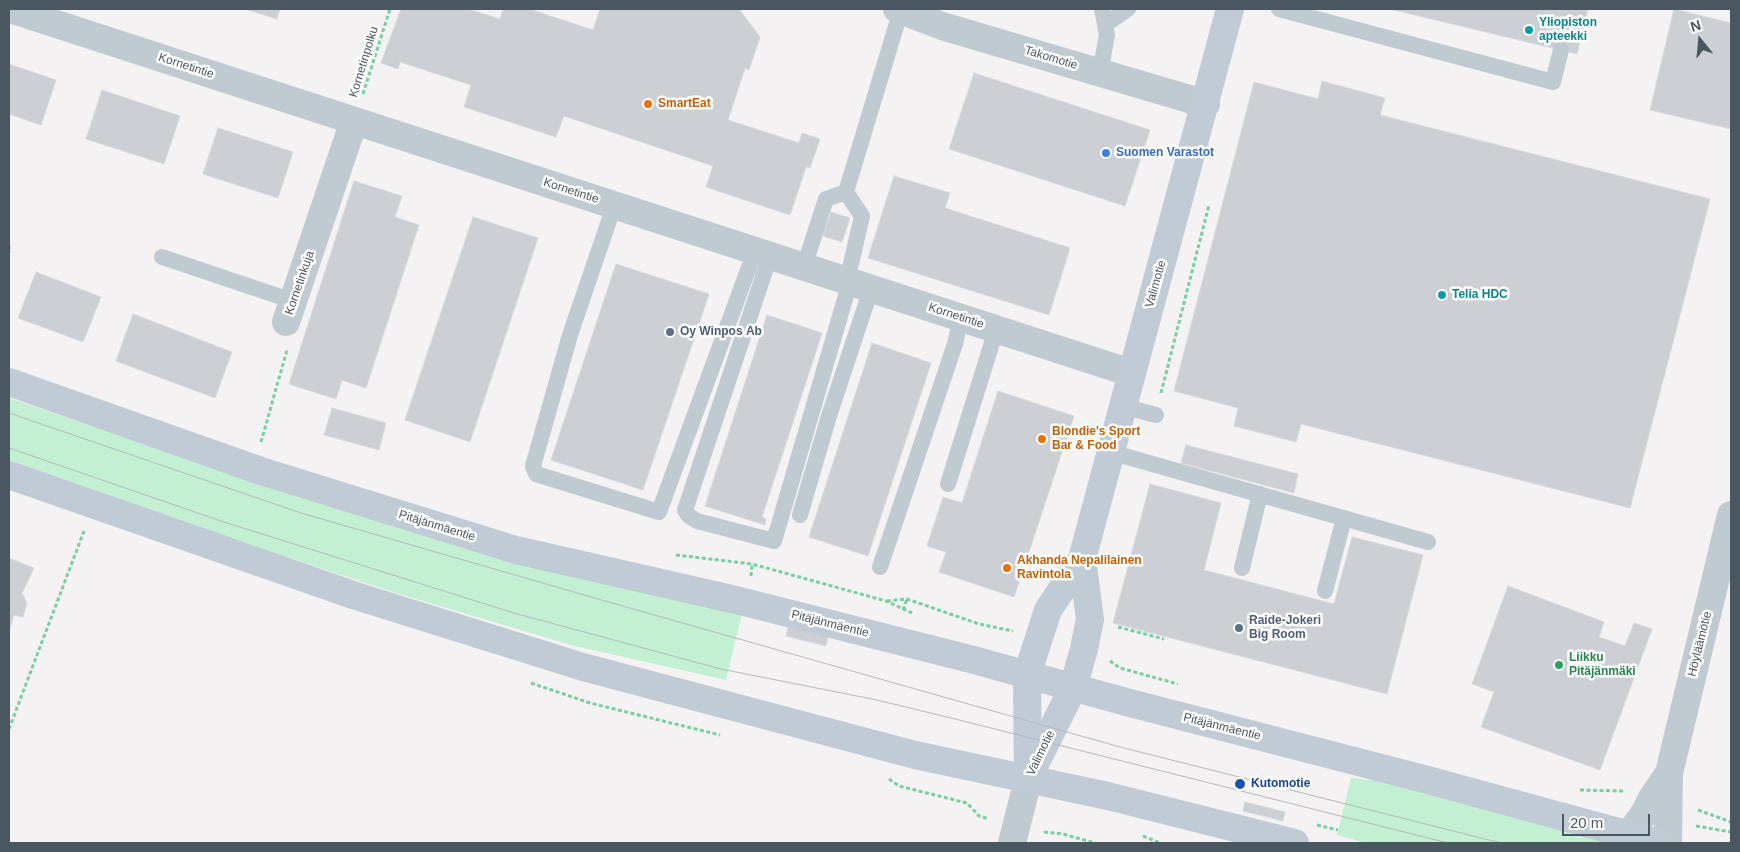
<!DOCTYPE html>
<meta charset="utf-8">
<style>
body{margin:0}
#map{position:relative;width:1740px;height:852px;overflow:hidden;background:#f4f2f2;font-family:Helvetica,sans-serif}
canvas{display:block}
.frame{position:absolute;inset:0;border:10px solid #4a5660;pointer-events:none}
.north{position:absolute;left:1675px;top:15px;width:50px;height:50px;-webkit-text-stroke:4px #fff;paint-order:stroke;rotate:343deg;font-size:14px;font-weight:700;line-height:20px;text-align:center;color:#4a5660}
.north::after{content:'';display:block;margin:auto;width:18px;height:22px;background:#4a5660;clip-path:polygon(50% 0,100% 100%,50% 72%,0 100%)}
.scale{position:absolute;left:1562px;top:814px;width:88px;height:22px;box-sizing:border-box;border:2px solid #4a5660;border-top:0;padding-left:6px;font-size:15px;line-height:18px;white-space:nowrap;color:#4a5660;-webkit-text-stroke:4px #fff;paint-order:stroke}
</style>
<div id="map">
<canvas width="1740" height="852"></canvas>
<div class="frame"></div>
<div class="north">N</div>
<div class="scale">20 m</div>
</div>
<script>
const context = document.querySelector('canvas').getContext('2d');
context.lineJoin = 'round';
function fillPath(path, color) {
  context.fillStyle = color;
  context.fill(path, 'evenodd');
}
function toPath(rows) {
  const path = new Path2D();
  for (const r of rows) {
    path.moveTo(r[0], r[1]);
    for (let i = 2; i < r.length; i += 2) path.lineTo(r[i], r[i + 1]);
  }
  return path;
}
function stroke(path, color, width, dash) {
  context.strokeStyle = color;
  context.lineWidth = width;
  context.lineCap = dash ? 'butt' : 'round';
  context.setLineDash(dash || []);
  context.stroke(path);
}
function label(font, color, halo, rows, align = 'center') {
  context.font = font + ' Helvetica,sans-serif';
  context.lineWidth = 5;
  context.setLineDash([]);
  context.textBaseline = 'middle';
  context.strokeStyle = halo;
  context.fillStyle = color;
  for (const [text, x, y, turn = 0] of rows) {
    context.save();
    context.translate(x, y);
    context.rotate((+turn || 0) * Math.PI / 180);
    context.textAlign = isNaN(turn) ? turn : align;
    if (halo) context.strokeText(text, 0, 0);
    context.fillText(text, 0, 0);
    context.restore();
  }
}
const green = toPath([
 [9,398,247,479,742,613,726,680,571,645,399,594,221,535,9,460],
 [1351,778,1391,782,1610,843,1366,843,1337,835]
]);
const building = toPath([
 [245,9,280,9,277,19,245,9],
 [401,9,468,9,500,19,503,9,529,9,593,30,600,9,739,9,760,37,749,70,745,68,728,120,799,143,802,133,820,139,810,168,806,167,790,215,706,187,713,166,564,116,556,137,464,107,471,85,400,62,398,69,381,63,401,9],
 [1390,9,1588,9,1577,54,1390,9],
 [1674,9,1731,23,1731,129,1650,110,1674,9],
 [9,64,56,80,41,125,9,114,9,64],
 [974,73,1150,130,1125,206,949,149,974,73],
 [1322,81,1385,98,1380,115,1710,199,1630,508,1301,424,1296,442,1273,436,1234,426,1238,408,1174,391,1254,82,1318,99,1322,81],
 [102,90,180,116,164,164,86,139,102,90],
 [218,128,293,152,278,198,203,174,218,128],
 [894,176,950,193,945,208,1070,248,1049,315,868,258,894,176],
 [354,181,402,196,395,217,419,225,366,388,342,380,336,399,289,384,354,181],
 [831,212,850,218,842,242,823,236,831,212],
 [473,217,538,238,470,442,405,420,473,217],
 [616,264,709,294,643,490,551,460,616,264],
 [36,272,101,297,83,342,18,318,36,272],
 [133,314,232,352,215,398,116,361,133,314],
 [767,315,822,333,762,517,766,519,765,525,705,506,767,315],
 [872,343,931,363,868,556,809,537,872,343],
 [998,391,1074,416,1014,597,939,572,946,552,927,546,943,497,962,503,998,391],
 [332,408,386,423,379,450,324,435,332,408],
 [1186,445,1298,474,1294,493,1181,463,1186,445],
 [1150,484,1221,503,1204,570,1334,604,1352,537,1423,555,1387,694,1113,623,1150,484],
 [9,558,34,568,22,593,27,603,23,617,14,615,9,632,9,558],
 [1508,586,1604,622,1599,637,1625,646,1634,623,1652,629,1600,770,1481,727,1494,692,1472,684,1508,586],
 [788,627,828,636,826,646,786,636,788,627],
 [1245,802,1285,812,1283,821,1243,811,1245,802]
]);
const path = toPath([
 [363,94,390,9],
 [9,245,9,252],
 [1161,393,1209,205],
 [261,442,287,350],
 [676,555,752,564,886,601,912,613],
 [751,576,752,564],
 [887,601,907,599,979,624,1013,631],
 [903,610,907,599],
 [1118,627,1164,639],
 [1110,661,1120,668,1178,684],
 [531,683,590,703,720,735],
 [9,729,84,531],
 [889,779,899,786,967,803,979,816,989,819],
 [1580,790,1624,791],
 [1698,810,1731,822],
 [1317,825,1338,830],
 [1696,826,1731,832],
 [1044,832,1063,834,1095,843],
 [1143,836,1160,843]
]);
const lane = toPath([
 [1279,9,1553,82,1561,50],
 [1106,24,1128,9],
 [1100,73,1107,35,1102,9],
 [846,192,862,216,847,281],
 [614,206,570,335,533,466,536,474,659,512,755,251],
 [770,256,685,510,689,516,697,521,774,541,850,282],
 [162,257,293,301],
 [804,267,826,199,846,192,901,10],
 [1122,406,1156,415],
 [1110,452,1428,542],
 [948,484,996,330],
 [800,515,829,416,871,289],
 [880,567,955,344,961,318],
 [1242,568,1260,494],
 [1325,591,1344,518]
]);
const street = toPath([
 [10,9,1131,373],
 [897,9,942,26,1206,104],
 [286,322,354,121],
 [1628,835,1644,814,1652,798,1669,773],
 [1012,843,1028,780],
 [1668,843,1669,773,1731,515]
]);
const secondary = toPath([
 [9,382,261,471,516,550,736,600,970,659,1130,703,1424,779,1659,843],
 [9,475,356,596,583,667,915,755,1108,796,1295,843],
 [1030,774,1073,688,1084,649,1090,619,1082,559],
 [1028,780,1027,675,1048,610,1082,559,1230,9]
]);
const tram = toPath([
 [9,413,301,513,598,599,1120,747,1501,843],
 [9,448,227,523,514,613,721,669,877,700,955,719,1448,843]
]);
const markers = [
 [1529,30,5,"#0f9aa8"],
 [648,104,5,"#e8710a"],
 [1106,153,5,"#3f7fe0"],
 [1442,295,5,"#0f9aa8"],
 [670,332,5,"#5c6f8a"],
 [1042,439,5,"#e8710a"],
 [1007,568,5,"#e8710a"],
 [1239,628,5,"#5c6f8a"],
 [1559,665,5,"#2e9e5b"],
 [1240,784,6,"#1a4fb4"]
];
const cultureNames = [
 ["Yliopiston",1539,23],
 ["apteekki",1539,37],
 ["Telia HDC",1452,295]
];
const streetNames = [
 ["Takomotie",1051,58,17],
 ["Kornetinpolku",364,62,-73],
 ["Kornetintie",186,66,18],
 ["Kornetintie",571,191,18],
 ["Kornetinkuja",300,283,-71],
 ["Valimotie",1156,284,-74],
 ["Kornetintie",956,316,18],
 ["Pitäjänmäentie",437,526,17],
 ["Pitäjänmäentie",830,624,14],
 ["Höyläämötie",1700,644,-76],
 ["Pitäjänmäentie",1222,727,14],
 ["Valimotie",1041,753,-64]
];
const foodNames = [
 ["SmartEat",658,104],
 ["Blondie's Sport",1052,432],
 ["Bar & Food",1052,446],
 ["Akhanda Nepalilainen",1017,561],
 ["Ravintola",1017,575]
];
const shopNames = [
 ["Suomen Varastot",1116,153]
];
const serviceNames = [
 ["Oy Winpos Ab",680,332],
 ["Raide-Jokeri",1249,621],
 ["Big Room",1249,635]
];
const leisureNames = [
 ["Liikku",1569,658],
 ["Pitäjänmäki",1569,672]
];
const transitNames = [
 ["Kutomotie",1251,784]
];
fillPath(green, '#c3f0d3');
fillPath(building, '#cccfd4');
stroke(building, '#d6d9dd', 1);
stroke(path, '#7acea2', 3, [4, 2.5]);
stroke(lane, '#c0cad1', 16);
stroke(street, '#c0cad1', 28);
stroke(secondary, '#c0cbd5', 28);
stroke(tram, '#b4b8bc', 1);
for (const [x, y, r, color] of markers) {
  const dot = new Path2D();
  dot.arc(x, y, r, 0, 2 * Math.PI);
  context.fillStyle = color;
  context.fill(dot);
  stroke(dot, '#fff', 2);
}
label('bold 12px', '#0d838f', '#fff', cultureNames, 'left');
label('12px', '#4a5660', '#fff', streetNames);
label('bold 12px', '#c56008', '#fff', foodNames, 'left');
label('bold 12px', '#366cbe', '#fff', shopNames, 'left');
label('bold 12px', '#4e5e75', '#fff', serviceNames, 'left');
label('bold 12px', '#27864d', '#fff', leisureNames, 'left');
label('bold 12px', '#164399', '#fff', transitNames, 'left');
</script>
